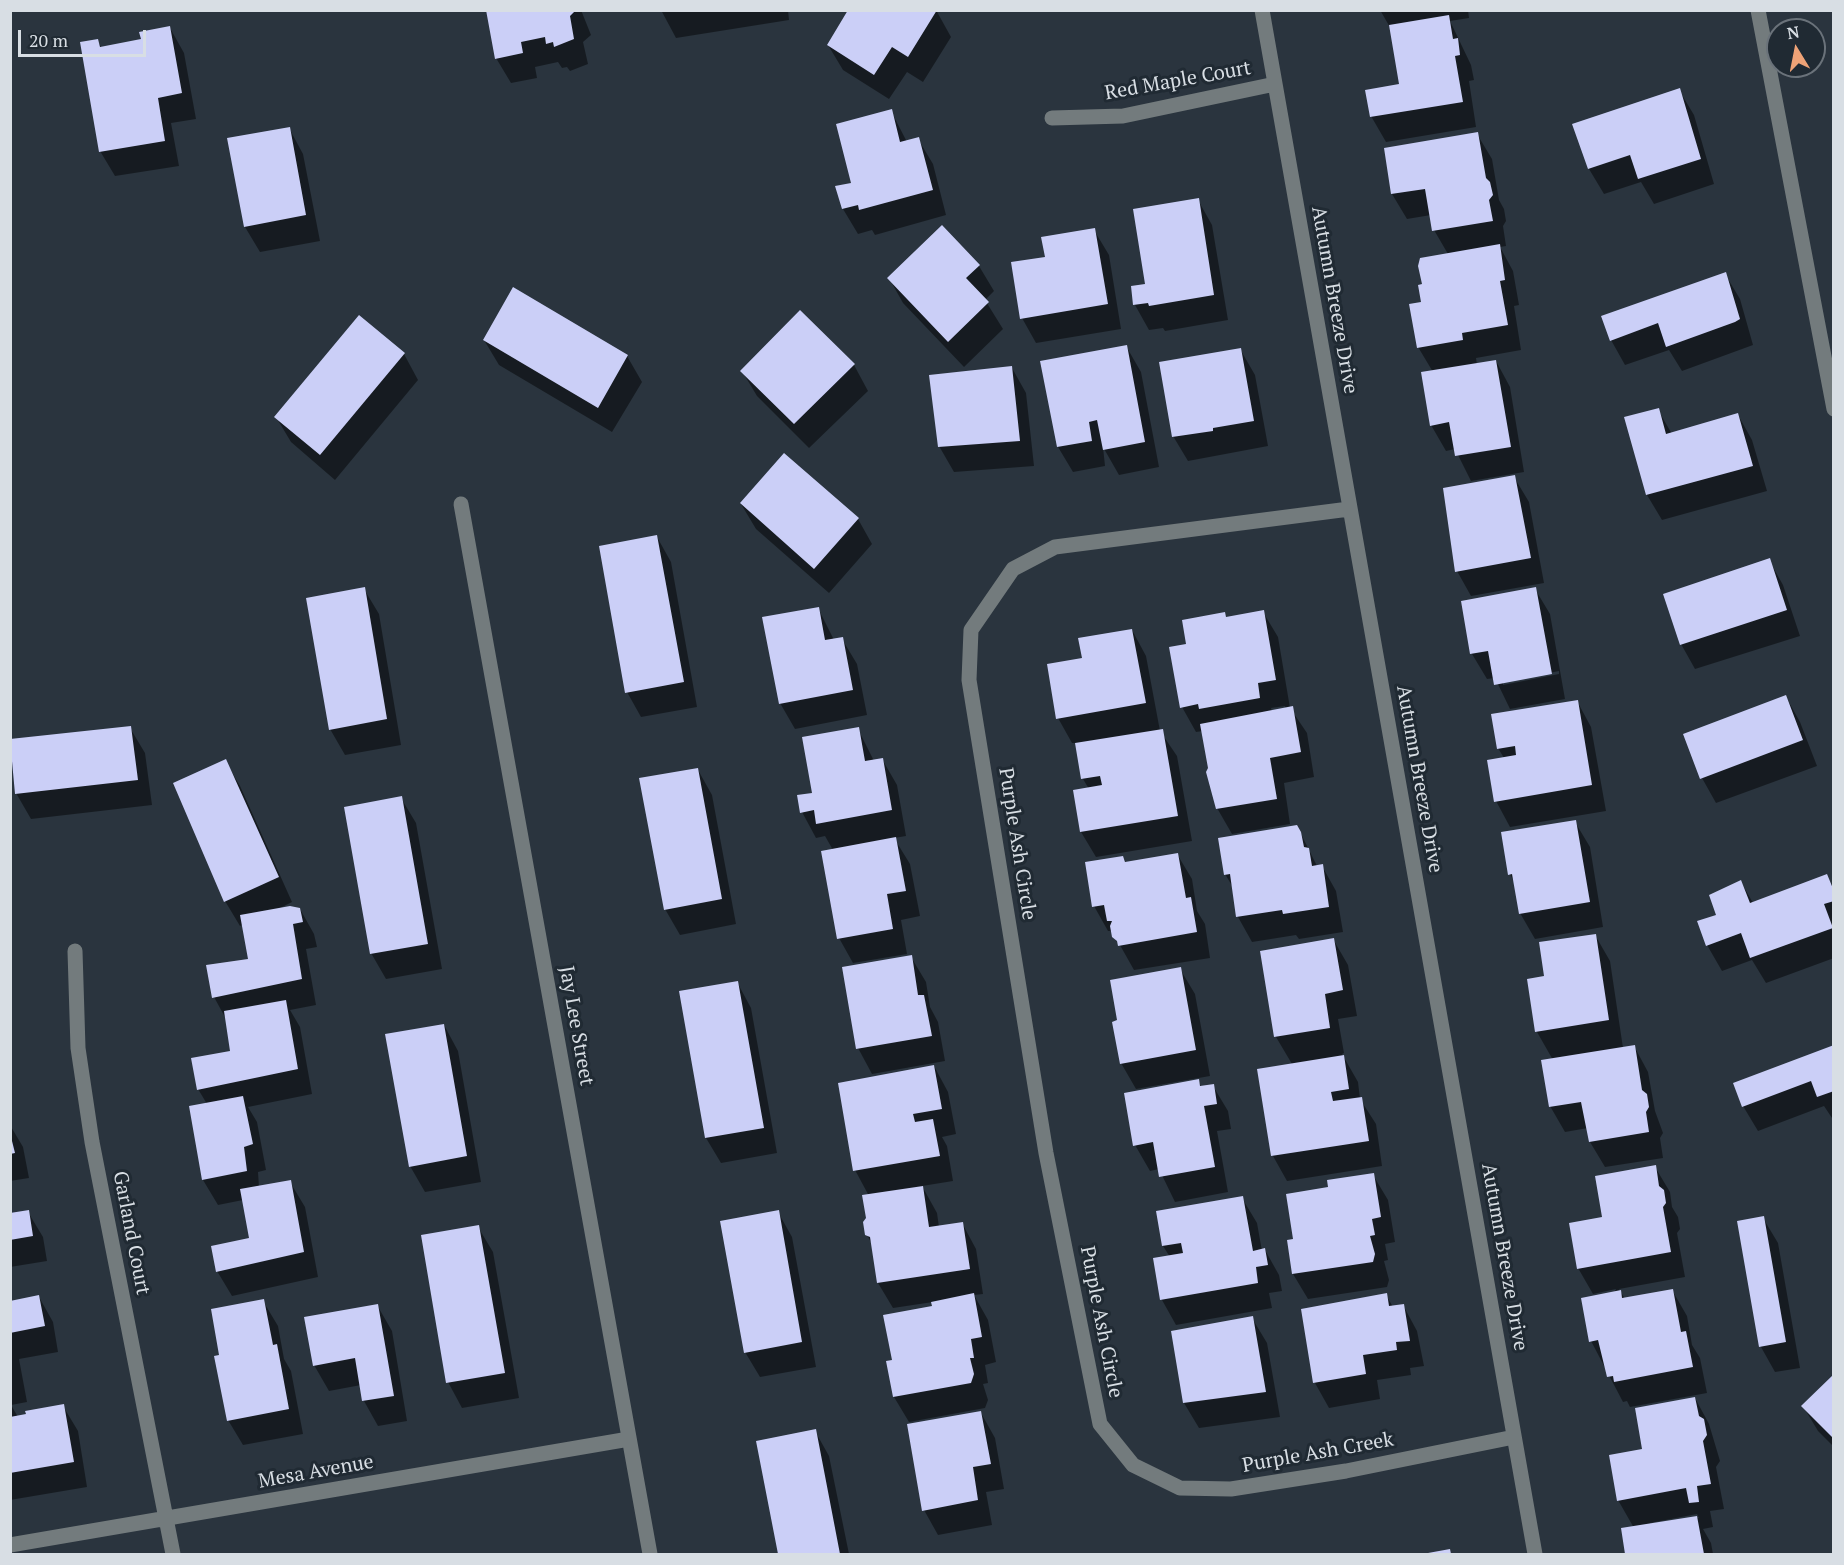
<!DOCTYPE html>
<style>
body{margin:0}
#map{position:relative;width:1844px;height:1565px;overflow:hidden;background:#2a343e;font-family:"PT Serif",serif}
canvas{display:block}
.frame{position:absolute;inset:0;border:12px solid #d8dee4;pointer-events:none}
.north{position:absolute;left:1766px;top:18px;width:60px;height:60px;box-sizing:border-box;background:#202a33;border:2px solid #6a727a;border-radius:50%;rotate:350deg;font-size:16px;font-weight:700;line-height:24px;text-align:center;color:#d8dee4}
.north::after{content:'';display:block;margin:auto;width:21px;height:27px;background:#efa377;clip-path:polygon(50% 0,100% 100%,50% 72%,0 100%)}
.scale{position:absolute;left:18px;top:30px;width:128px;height:27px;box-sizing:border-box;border:3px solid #d8dee4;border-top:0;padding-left:8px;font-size:18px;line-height:21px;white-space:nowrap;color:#d8dee4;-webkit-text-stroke:4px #202a33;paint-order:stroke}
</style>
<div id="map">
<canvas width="1844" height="1565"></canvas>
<div class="frame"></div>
<div class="north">N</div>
<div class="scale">20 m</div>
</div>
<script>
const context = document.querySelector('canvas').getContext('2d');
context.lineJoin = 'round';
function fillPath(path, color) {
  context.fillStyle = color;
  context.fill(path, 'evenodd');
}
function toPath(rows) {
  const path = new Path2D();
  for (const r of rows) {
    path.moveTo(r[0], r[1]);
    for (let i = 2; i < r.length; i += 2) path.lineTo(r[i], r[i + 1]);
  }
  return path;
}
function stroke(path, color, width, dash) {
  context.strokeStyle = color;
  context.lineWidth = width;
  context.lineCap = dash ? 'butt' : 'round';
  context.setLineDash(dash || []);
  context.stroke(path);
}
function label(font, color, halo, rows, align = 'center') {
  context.font = font + ' "PT Serif",serif';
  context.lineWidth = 6;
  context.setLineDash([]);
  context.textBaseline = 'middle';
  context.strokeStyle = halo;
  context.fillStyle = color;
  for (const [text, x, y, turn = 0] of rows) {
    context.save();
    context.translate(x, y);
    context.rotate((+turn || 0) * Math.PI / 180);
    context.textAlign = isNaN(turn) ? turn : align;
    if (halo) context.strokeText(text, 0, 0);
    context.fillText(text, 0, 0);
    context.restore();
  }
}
const shadow = toPath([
 [487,10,581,10,591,35,583,42,588,64,570,71,567,67,562,68,558,62,535,67,537,78,511,83,496,58],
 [661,10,788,10,789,20,676,38],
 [936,10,951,37,923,82,907,72,889,99,843,70,828,45],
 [1380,10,1468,10,1469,18,1450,21,1471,65,1474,80,1469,81,1476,127,1386,142,1371,116,1400,85,1391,29],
 [170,28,184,53,196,119,171,123,179,166,115,176,100,151,97,41,102,48,142,41],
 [1679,90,1694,115,1714,184,1654,204,1641,182,1604,194,1589,169,1574,125],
 [891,111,907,142,918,139,933,164,946,215,875,235,872,230,858,234,843,209],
 [289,128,303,154,320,241,260,252,245,227],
 [1477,134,1492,159,1499,200,1504,209,1506,221,1503,226,1506,246,1500,247,1513,271,1519,305,1514,306,1521,350,1476,358,1477,365,1496,361,1510,387,1524,472,1471,481,1455,449,1446,451,1431,425,1433,372,1418,347,1423,285,1448,254,1434,230,1431,215,1407,219,1392,194],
 [1198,200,1212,225,1228,320,1165,331,1163,328,1149,330,1135,305],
 [942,227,979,266,994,291,985,300,1003,329,964,367,903,303,889,278],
 [1094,230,1109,255,1121,329,1036,343,1022,318,1047,258],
 [1725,274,1740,299,1753,345,1682,371,1669,350,1625,365,1611,340],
 [513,290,627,356,642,382,612,432,499,365,484,340],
 [800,313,854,365,868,391,809,448,757,396,742,371],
 [360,317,404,354,418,380,335,480,291,442,276,417],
 [1126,346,1141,372,1159,467,1119,475,1103,447,1105,466,1073,472,1058,447,1042,363],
 [1240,349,1255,375,1268,446,1188,461,1173,436],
 [1012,368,1026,393,1034,466,954,472,939,446],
 [1658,410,1672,434,1738,415,1752,440,1767,491,1662,520,1647,495,1626,419],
 [1514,477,1529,502,1544,583,1471,596,1457,571],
 [741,504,858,519,872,544,829,593,756,529],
 [657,537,671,562,697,707,641,717,627,692],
 [1769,560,1783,585,1800,636,1695,669,1681,644],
 [364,589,379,614,401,745,345,755,330,729],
 [1535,589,1550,614,1565,699,1510,709,1495,678,1487,679,1472,654,1462,602],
 [1559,671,1559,674,1503,685,1503,682],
 [818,608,834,640,842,639,857,664,867,715,795,729,780,703],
 [1263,612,1278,637,1290,708,1307,733,1314,777,1284,783,1290,824,1232,834,1217,808,1203,731,1196,732,1182,707,1188,645,1227,619],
 [1285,706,1286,709,1272,711,1271,708],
 [1132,630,1146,656,1160,731,1177,756,1192,841,1096,857,1081,832,1089,789,1083,779,1077,743,1072,743,1058,718,1084,659],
 [1786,697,1800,722,1817,766,1716,803,1702,778],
 [1577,701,1591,727,1606,811,1510,827,1496,801,1504,758,1498,748],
 [130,728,145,753,152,805,31,819,16,793,10,741],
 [858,729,874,761,882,759,897,785,906,836,894,838,910,864,920,916,901,920,907,954,853,963,839,938,833,850,825,836,816,838,802,812],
 [225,761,240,786,292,902,278,909,300,909,314,934,317,947,306,949,316,1005,290,1010,300,1027,312,1094,248,1107,257,1122,266,1170,258,1172,259,1187,290,1182,305,1207,318,1277,232,1296,217,1271,251,1239,243,1200,218,1205,203,1180,207,1104,198,1089,232,1052,226,1019,214,997,250,960,244,924,240,926,225,901],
 [698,770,712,795,736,924,680,935,665,909],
 [401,798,416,823,442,969,386,979,371,953],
 [1575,822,1590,847,1603,927,1535,939,1520,913,1515,884,1510,874],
 [1300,832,1317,866,1322,866,1336,891,1343,932,1299,939,1296,935,1252,942,1238,917,1234,889,1225,874],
 [1177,854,1192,879,1197,911,1205,924,1210,958,1134,970,1112,931,1108,931,1094,906,1123,857,1126,863],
 [1826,876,1834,888,1834,958,1766,983,1752,960,1722,971,1707,945,1718,915,1741,882,1753,903],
 [1595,935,1610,961,1623,1048,1634,1046,1648,1072,1655,1111,1663,1133,1660,1138,1663,1158,1605,1167,1590,1142,1588,1128,1565,1132,1550,1106,1553,1060,1537,1032,1528,980,1546,977],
 [1333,939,1348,965,1357,1016,1338,1019,1344,1053,1342,1054,1358,1082,1360,1099,1376,1124,1382,1166,1287,1181,1273,1156,1258,1070,1292,1064,1276,1037,1261,952],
 [911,957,926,982,930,1007,938,1022,945,1061,872,1074,858,1048],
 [1180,969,1195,994,1210,1076,1136,1089,1121,1063],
 [737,982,751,1008,777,1153,721,1163,706,1138,680,992],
 [444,1025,458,1051,481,1182,425,1192,410,1166],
 [1834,1047,1834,1121,1824,1106,1758,1131,1743,1106],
 [934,1066,948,1092,956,1134,942,1137,947,1146,953,1181,922,1186,937,1213,939,1227,962,1223,976,1249,983,1294,974,1295,988,1320,996,1362,985,1365,988,1383,983,1384,988,1400,985,1408,909,1422,894,1397,894,1361,934,1307,933,1302,893,1308,878,1283,872,1244,867,1235,869,1196,855,1170],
 [1198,1081,1202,1088,1213,1086,1228,1111,1231,1129,1217,1131,1228,1192,1175,1202,1159,1169,1150,1171,1135,1145],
 [10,1125,23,1147,29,1178,10,1181],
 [1655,1167,1670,1192,1672,1207,1678,1217,1680,1229,1677,1233,1685,1277,1619,1289,1625,1299,1672,1290,1687,1316,1692,1345,1700,1358,1707,1393,1630,1407,1627,1401,1623,1402,1591,1341,1616,1289,1593,1294,1578,1268,1604,1219],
 [1373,1175,1388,1200,1395,1242,1385,1244,1388,1260,1384,1261,1389,1280,1387,1287,1308,1299,1293,1274,1295,1240,1330,1189],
 [1242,1198,1257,1223,1262,1251,1265,1250,1279,1275,1282,1291,1269,1293,1272,1308,1176,1325,1162,1300,1154,1259,1170,1257,1163,1246,1157,1212],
 [28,1212,43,1237,47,1261,10,1267,10,1214],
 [778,1212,792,1237,816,1367,760,1377,745,1352],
 [1763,1218,1778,1243,1800,1368,1775,1372,1761,1347],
 [478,1227,493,1252,519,1398,462,1408,448,1382],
 [10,1295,12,1302,39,1297,53,1322,58,1352,19,1359,27,1402,11,1405,18,1417,63,1406,78,1431,87,1487,10,1500],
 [1386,1295,1393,1307,1403,1305,1417,1331,1424,1366,1410,1368,1411,1375,1377,1380,1380,1399,1329,1408,1315,1383],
 [263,1301,278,1326,284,1359,291,1371,303,1434,243,1445,228,1420,221,1356],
 [377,1305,392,1331,407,1421,378,1426,364,1401,361,1385,329,1391,314,1365],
 [1252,1318,1267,1343,1280,1417,1199,1428,1184,1403],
 [1834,1376,1834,1447,1818,1431,1803,1406],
 [1695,1398,1709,1424,1720,1461,1716,1467,1724,1509,1710,1511,1713,1527,1703,1529,1711,1543,1713,1554,1628,1554,1623,1530,1634,1528,1618,1500,1644,1450],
 [1697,1514,1699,1518,1650,1525,1650,1523],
 [981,1413,995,1438,1004,1489,986,1492,992,1525,938,1535,924,1510],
 [815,1431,829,1456,849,1554,780,1554,758,1442]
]);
const building = toPath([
 [486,10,576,10,570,16,574,39,554,47,553,42,546,44,545,37,521,42,523,53,495,59],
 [848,10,937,10,908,57,892,47,874,75,827,45],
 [1449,15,1453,39,1458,38,1460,55,1455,56,1463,102,1370,117,1365,90,1399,84,1389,25],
 [170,26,182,93,158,98,165,141,99,152,80,42,98,39,100,47,141,39,139,32],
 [1680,88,1701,159,1638,179,1630,155,1588,169,1572,124],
 [892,109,900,142,919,137,933,190,859,210,858,205,842,209,835,186,851,183,836,124],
 [290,127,306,215,244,227,227,138],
 [1478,132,1486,178,1490,182,1493,195,1489,200,1493,221,1432,231,1425,189,1391,194,1384,148],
 [1199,198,1214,295,1149,306,1148,303,1133,305,1131,286,1145,284,1133,209],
 [942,225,980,265,966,278,989,302,948,342,887,278],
 [1095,228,1108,304,1020,319,1011,262,1045,257,1041,237],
 [1500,244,1505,280,1500,281,1508,325,1462,333,1463,340,1417,348,1409,304,1421,302,1418,285,1422,284,1418,266,1420,258],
 [1726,272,1740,319,1735,322,1666,347,1658,323,1610,341,1601,316],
 [513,287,628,355,598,408,483,340],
 [800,310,855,364,794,424,740,371],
 [359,315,405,353,320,455,274,417],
 [1127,345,1145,442,1103,450,1097,420,1089,422,1092,441,1057,447,1040,361],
 [1241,348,1254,421,1213,428,1213,431,1172,437,1159,362],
 [1496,360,1511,447,1455,456,1449,422,1430,426,1421,372],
 [1012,366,1020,441,938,447,929,375],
 [1659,408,1666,434,1738,413,1753,466,1646,495,1624,417],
 [784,453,859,518,814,569,740,503],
 [1515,475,1531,558,1455,572,1443,488],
 [657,535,684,682,625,693,599,546],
 [1770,558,1787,610,1680,645,1663,594],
 [365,587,387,719,329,730,306,598],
 [1536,587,1552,674,1494,685,1488,651,1470,654,1461,601],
 [819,607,825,640,843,637,853,690,779,704,762,617],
 [1264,610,1276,680,1258,683,1260,698,1199,709,1198,704,1180,708,1169,647,1186,644,1182,620,1225,612,1226,617],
 [1132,629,1146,703,1056,719,1047,664,1082,658,1078,638],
 [1786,695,1803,740,1700,779,1683,734],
 [1578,700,1592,785,1494,802,1487,760,1516,755,1515,746,1497,749,1491,714],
 [1293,706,1301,752,1270,758,1277,799,1216,809,1206,772,1208,768,1200,724],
 [131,726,138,780,15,794,10,739],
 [859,727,865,761,883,758,892,810,816,824,814,810,800,813,797,795,812,793,802,737],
 [1163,729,1178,816,1080,832,1073,790,1102,785,1100,776,1081,779,1075,743],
 [226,759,279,877,224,902,173,783],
 [698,768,722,899,664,910,639,778],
 [402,796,428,944,370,954,344,807],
 [1576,820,1590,902,1519,914,1512,874,1508,875,1501,832],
 [1297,825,1301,832,1304,847,1309,848,1312,866,1323,864,1329,907,1283,914,1282,910,1236,917,1230,874,1224,875,1218,838],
 [896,837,906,891,887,894,893,929,837,939,821,851],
 [1178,853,1186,898,1191,897,1197,932,1118,946,1117,941,1112,937,1110,926,1112,921,1107,921,1104,905,1092,907,1085,862,1123,856,1125,862],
 [1827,874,1834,891,1834,901,1824,904,1833,928,1750,958,1741,933,1706,946,1697,921,1716,915,1709,895,1741,880,1750,903],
 [290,906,300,908,303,922,293,924,302,979,212,998,206,965,248,959,240,915],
 [1596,934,1609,1020,1535,1032,1527,979,1544,976,1539,942],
 [1334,938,1343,990,1325,994,1330,1028,1274,1037,1260,951],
 [912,955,918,995,924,995,932,1036,856,1049,842,967],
 [1181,967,1196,1050,1120,1064,1112,1022,1117,1020,1110,980],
 [738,981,764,1128,705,1138,679,991],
 [286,1000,298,1069,197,1090,191,1058,230,1051,224,1011],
 [444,1024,467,1156,409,1167,385,1034],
 [1635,1045,1642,1090,1647,1094,1649,1107,1646,1112,1649,1132,1589,1142,1581,1102,1549,1107,1541,1060],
 [1834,1045,1834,1091,1817,1097,1811,1081,1742,1107,1733,1083],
 [1344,1055,1349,1089,1331,1092,1333,1101,1362,1097,1369,1141,1271,1156,1257,1069],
 [934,1065,942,1109,913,1114,915,1122,933,1119,940,1156,853,1171,838,1083],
 [1199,1079,1200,1086,1214,1084,1217,1104,1204,1106,1215,1167,1159,1177,1153,1142,1133,1146,1124,1093],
 [243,1096,253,1144,244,1147,247,1171,202,1180,189,1106],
 [10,1133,15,1153,10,1154],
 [1656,1165,1659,1186,1664,1190,1666,1203,1663,1207,1671,1252,1577,1269,1569,1223,1602,1217,1595,1176],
 [1374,1173,1381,1217,1372,1219,1375,1235,1370,1236,1375,1254,1373,1262,1292,1274,1287,1240,1293,1239,1286,1194,1328,1187,1327,1180],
 [291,1180,304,1252,216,1272,211,1246,249,1238,240,1189],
 [923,1186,929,1227,963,1222,970,1269,877,1283,870,1237,865,1235,863,1222,866,1218,862,1195],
 [1243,1196,1253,1251,1265,1248,1268,1265,1256,1267,1258,1283,1160,1300,1153,1258,1183,1253,1181,1243,1162,1246,1156,1211],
 [29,1210,33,1236,10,1240,10,1213],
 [779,1210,802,1342,744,1353,720,1221],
 [1764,1216,1786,1342,1759,1347,1737,1221],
 [479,1225,505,1373,446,1383,421,1235],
 [1673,1289,1681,1332,1686,1331,1693,1367,1614,1382,1613,1376,1607,1377,1598,1340,1589,1342,1581,1298,1621,1290,1622,1298],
 [974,1293,982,1337,971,1339,974,1358,970,1358,974,1374,971,1383,893,1397,886,1361,892,1360,883,1315,932,1306,931,1302],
 [1387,1293,1389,1306,1404,1304,1410,1341,1396,1342,1397,1350,1363,1355,1366,1374,1313,1383,1301,1309],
 [39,1295,45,1326,10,1333,10,1301],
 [264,1299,273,1345,277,1344,289,1409,227,1421,214,1356,219,1355,211,1309],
 [378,1304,394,1396,362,1401,355,1358,313,1366,304,1317],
 [1253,1316,1266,1392,1183,1403,1171,1331],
 [1834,1374,1834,1439,1801,1406],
 [1695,1397,1699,1416,1704,1419,1707,1435,1703,1441,1711,1484,1697,1486,1699,1502,1689,1503,1686,1488,1617,1501,1609,1455,1642,1449,1635,1408],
 [64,1404,74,1462,10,1473,10,1417,26,1414,25,1411],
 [981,1411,991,1464,973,1467,978,1500,922,1511,907,1424],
 [816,1429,840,1554,778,1554,756,1441],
 [1697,1516,1704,1554,1625,1554,1621,1528],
 [1450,1549,1451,1554,1428,1554,1428,1553]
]);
const minor = toPath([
 [1262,10,1535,1554],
 [1758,10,1834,409],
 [1052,118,1123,116,1275,84],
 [461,504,650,1554],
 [1349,509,1055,547,1013,569,971,630,969,680,1046,1153,1100,1424,1133,1465,1180,1488,1231,1489,1346,1471,1514,1437],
 [75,951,78,1048,92,1142,173,1554],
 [10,1545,629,1439]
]);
const streetNames = [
 ["Red Maple Court",1178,81,-10],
 ["Autumn Breeze Drive",1334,300,80],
 ["Autumn Breeze Drive",1419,779,80],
 ["Purple Ash Circle",1017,844,81],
 ["Jay Lee Street",576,1026,80],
 ["Garland Court",131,1233,79],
 ["Autumn Breeze Drive",1504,1257,80],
 ["Purple Ash Circle",1101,1322,79],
 ["Purple Ash Creek",1318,1453,-10],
 ["Mesa Avenue",316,1472,-10]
];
fillPath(shadow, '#0007');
fillPath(building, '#cbcff7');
stroke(minor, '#737b7d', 15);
label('20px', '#d8dee4', '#202a33', streetNames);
</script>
